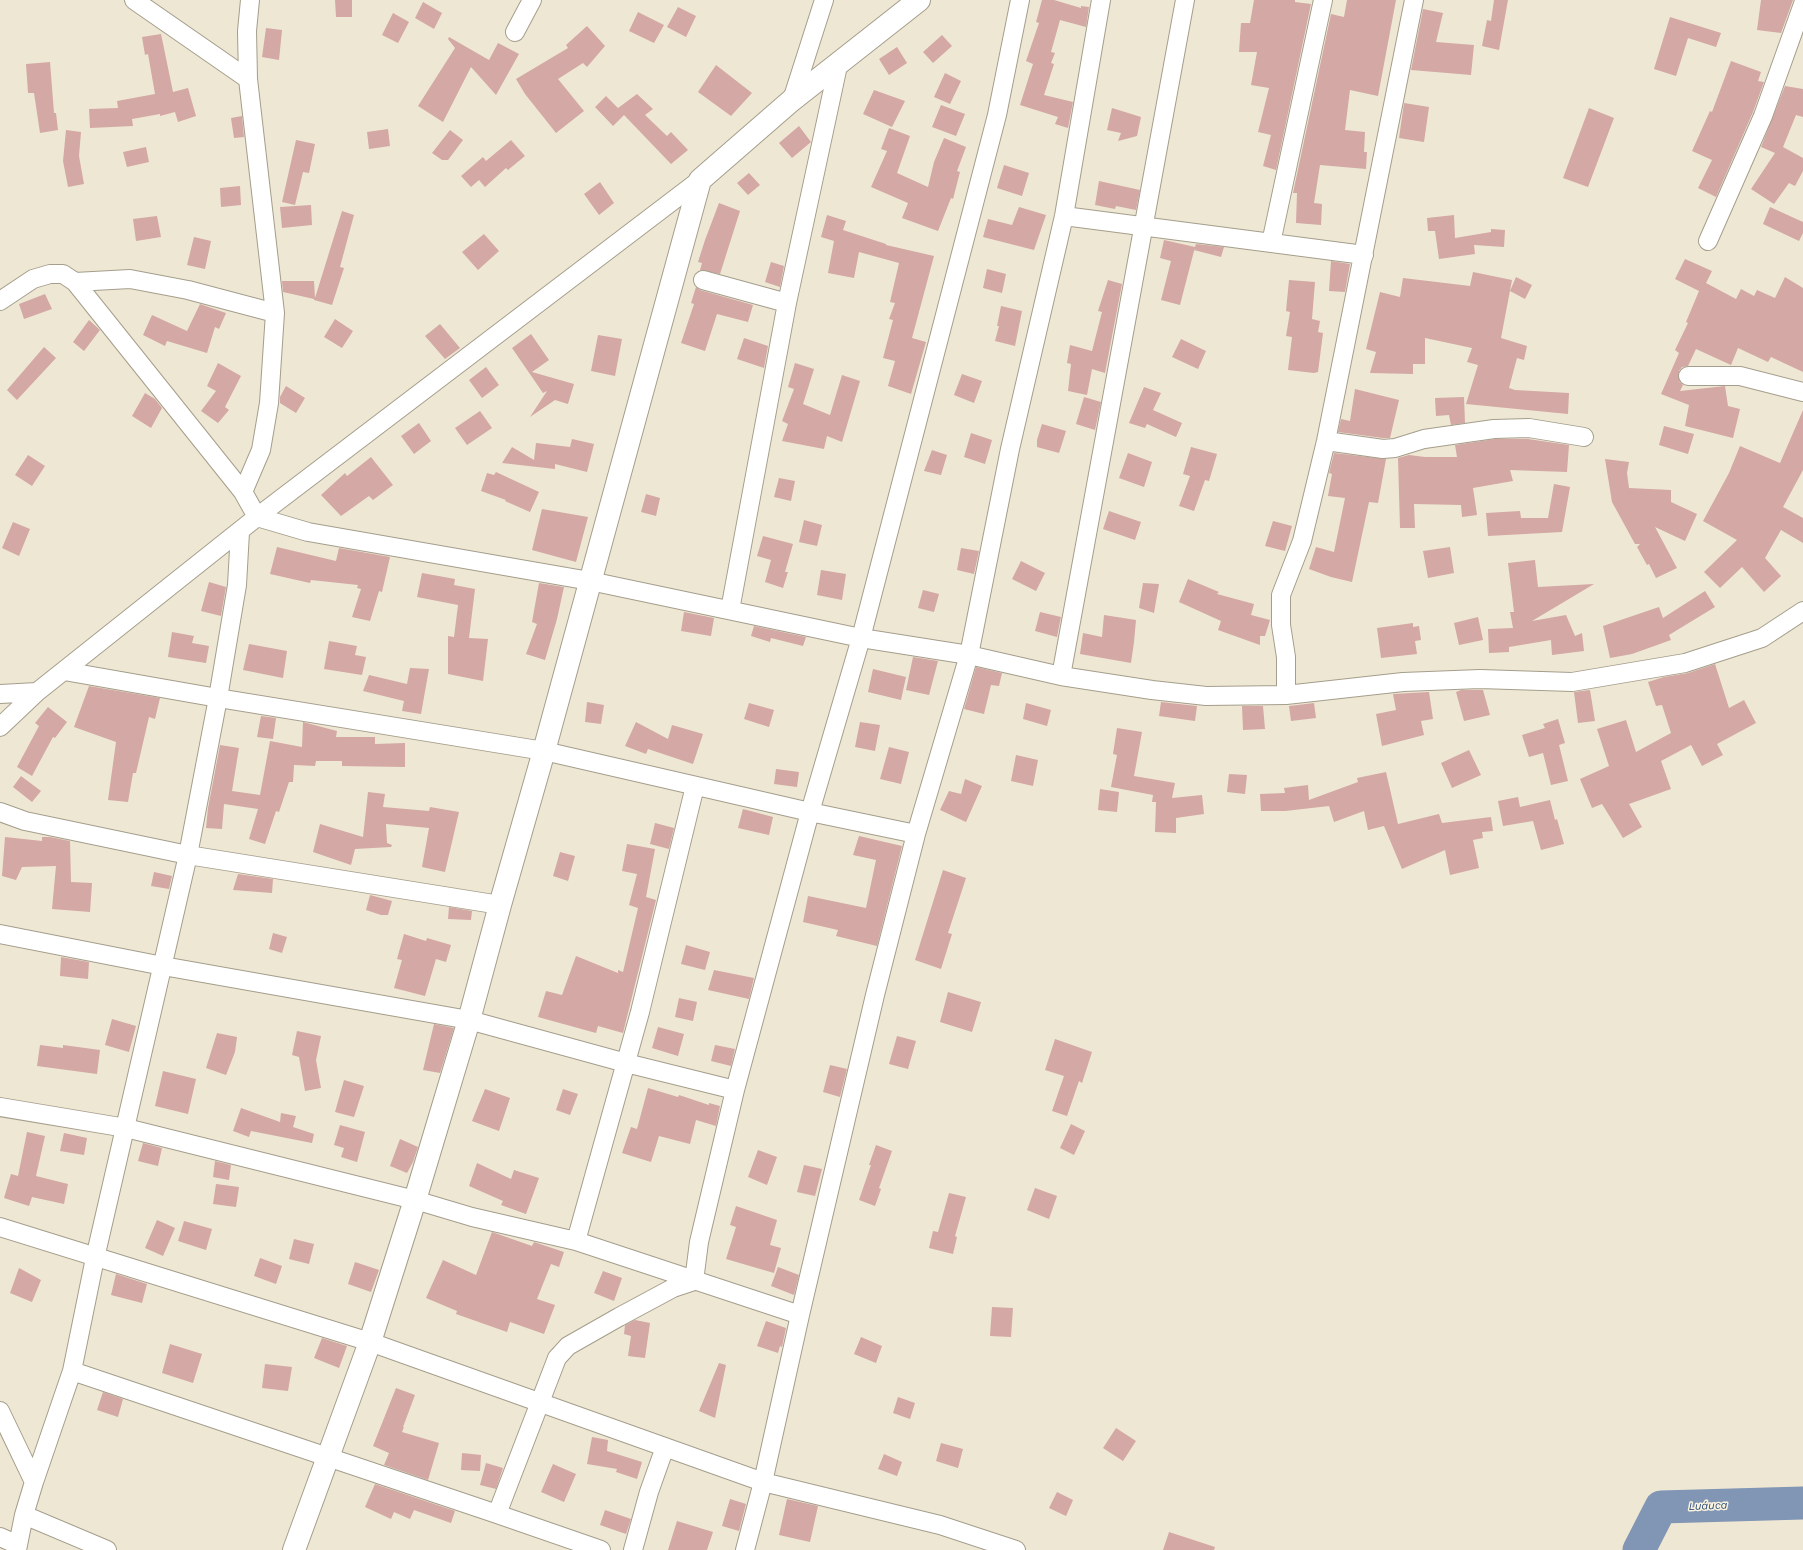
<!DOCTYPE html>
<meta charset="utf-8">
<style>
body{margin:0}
canvas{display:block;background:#eee7d3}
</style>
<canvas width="1803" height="1550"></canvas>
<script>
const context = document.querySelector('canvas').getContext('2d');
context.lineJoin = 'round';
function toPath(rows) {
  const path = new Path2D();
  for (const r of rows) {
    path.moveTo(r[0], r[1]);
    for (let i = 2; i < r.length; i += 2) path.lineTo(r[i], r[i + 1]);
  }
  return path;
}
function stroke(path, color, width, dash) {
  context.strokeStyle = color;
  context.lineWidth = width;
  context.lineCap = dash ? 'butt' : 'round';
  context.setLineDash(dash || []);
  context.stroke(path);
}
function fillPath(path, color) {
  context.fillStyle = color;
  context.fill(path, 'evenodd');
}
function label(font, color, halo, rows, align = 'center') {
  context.font = font + ' "Work Sans",sans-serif';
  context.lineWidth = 3;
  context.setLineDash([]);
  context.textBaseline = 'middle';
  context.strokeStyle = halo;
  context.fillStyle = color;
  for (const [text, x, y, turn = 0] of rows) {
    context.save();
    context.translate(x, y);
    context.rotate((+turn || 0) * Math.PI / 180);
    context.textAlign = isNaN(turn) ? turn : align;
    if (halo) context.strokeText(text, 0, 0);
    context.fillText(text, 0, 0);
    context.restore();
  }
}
const river = toPath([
 [1639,1550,1661,1507,1803,1503]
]);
const building = toPath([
 [335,0,352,0,352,17,336,17],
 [1042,0,1054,0,1081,8,1081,6,1089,7,1086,27,1060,20,1051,52,1055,53,1051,63,1054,64,1044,95,1073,102,1068,128,1055,124,1058,117,1020,105,1033,64,1026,61,1039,23,1036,22],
 [1254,0,1295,0,1295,2,1311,4,1276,170,1263,166,1271,135,1258,132,1269,88,1251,85,1257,52,1239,52,1241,23,1250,23],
 [1347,0,1396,0,1378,96,1350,90,1345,130,1365,132,1364,152,1367,152,1366,169,1320,165,1314,203,1322,204,1321,225,1296,223,1297,193,1293,193,1331,14,1344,17],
 [1494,0,1508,0,1499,50,1482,46,1487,20,1491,21],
 [1761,0,1793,0,1781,33,1757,30],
 [423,2,442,13,434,29,415,18],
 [678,7,696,16,686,37,667,27],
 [1423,9,1443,13,1436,42,1474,45,1471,75,1411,70],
 [638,12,664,25,654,43,629,31],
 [393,13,409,22,398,43,382,35],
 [1670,17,1721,33,1716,47,1688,38,1676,76,1654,69],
 [587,26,605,46,587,67,583,63,558,79,584,111,556,133,525,94,516,79,568,48,566,45],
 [266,28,282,30,279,60,262,57],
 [161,34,173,92,188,88,196,116,178,122,175,112,160,116,160,114,132,119,133,126,90,128,89,109,118,108,117,101,155,94,148,54,145,55,142,37],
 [942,35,952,46,933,63,923,52],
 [449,37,489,60,498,43,519,54,496,95,471,67,443,122,418,106,455,48,448,39],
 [897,47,907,63,889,75,879,59],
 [1731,61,1761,72,1758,81,1764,82,1753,112,1716,197,1698,188,1712,160,1692,151,1710,111,1712,112],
 [50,62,54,113,56,113,58,130,40,133,34,93,28,93,26,64],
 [716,65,752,93,731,116,698,92],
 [945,73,961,81,950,104,934,97],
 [1785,86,1803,89,1803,117,1796,115,1783,147,1803,158,1803,171,1795,186,1789,183,1774,204,1751,189,1775,153,1761,147],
 [874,90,905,101,892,127,863,114],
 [637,94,653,109,645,115,667,136,671,132,688,150,671,164,624,115,613,126,595,107,606,96,618,108],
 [1404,103,1429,107,1424,142,1399,138],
 [941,105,965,114,956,136,932,127],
 [1112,108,1141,117,1137,136,1118,141,1121,133,1107,130],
 [1589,108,1614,118,1588,187,1563,178],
 [242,116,244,137,234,138,231,118],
 [799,126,811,142,792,158,779,143],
 [889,128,910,136,897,173,928,187,934,162,944,138,966,147,957,171,960,172,953,199,951,198,938,231,902,218,908,203,871,187,887,151,881,149],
 [388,129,390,146,369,149,367,132],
 [66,130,81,132,79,156,84,184,68,187,63,161],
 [450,130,463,140,448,160,442,160,432,153],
 [296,140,315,144,309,173,303,172,295,205,282,202],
 [511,140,525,156,508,170,506,168,485,187,479,180,471,187,461,176,483,157,486,161],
 [146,147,149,162,127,167,123,152],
 [1004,165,1029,173,1022,196,997,188],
 [749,173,760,185,748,195,737,183],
 [1099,181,1140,190,1136,210,1116,206,1115,209,1095,205],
 [600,182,614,203,599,215,584,194],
 [240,186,241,205,221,207,220,188],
 [719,203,740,211,720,274,700,270,702,263,698,262,705,240],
 [311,205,312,225,282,228,280,207],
 [1019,207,1046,215,1034,250,983,237,988,219,1012,225],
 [1770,207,1803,222,1803,233,1799,241,1763,224],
 [342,211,354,215,340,267,344,268,332,305,314,300,314,299,283,292,282,281,314,281,315,298],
 [827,215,846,221,843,230,886,244,886,245,934,256,912,338,926,342,911,394,888,386,895,361,883,358,893,320,889,319,895,303,890,302,899,263,859,252,854,278,828,273,834,241,821,237],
 [1454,215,1455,238,1491,232,1491,229,1505,230,1504,247,1474,245,1475,254,1439,259,1435,231,1428,231,1427,218],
 [157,216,161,237,136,241,133,219],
 [484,234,499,251,478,270,462,252],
 [194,237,211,241,205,269,187,265],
 [1164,240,1195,247,1180,305,1161,300,1171,261,1160,258],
 [1196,244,1224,247,1221,257,1194,250],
 [1685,259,1712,271,1706,283,1736,299,1741,289,1754,296,1757,290,1775,298,1785,277,1803,288,1803,372,1771,357,1768,362,1738,348,1731,365,1696,349,1688,366,1682,367,1679,371,1679,381,1683,385,1680,391,1725,386,1728,406,1740,409,1733,438,1685,426,1689,405,1661,394,1679,353,1675,350,1688,323,1686,322,1699,291,1675,279],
 [1331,261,1350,264,1345,292,1329,291],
 [771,262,784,266,780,287,765,282],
 [987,269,1006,274,1002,293,983,288],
 [1473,272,1512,280,1501,338,1527,346,1524,360,1517,358,1509,388,1515,390,1569,393,1568,414,1466,404,1478,365,1467,362,1472,348,1425,338,1425,364,1413,364,1413,374,1370,373,1376,352,1366,349,1380,292,1400,297,1403,278,1470,286],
 [1516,277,1532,285,1525,299,1510,291],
 [1108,280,1122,284,1105,373,1092,369,1087,395,1068,391,1071,364,1067,363,1070,345,1092,351,1102,312,1098,311],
 [1289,280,1315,282,1312,319,1320,321,1318,332,1323,333,1318,372,1314,373,1288,370,1292,337,1286,336,1290,312,1286,311],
 [696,287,700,290,753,305,748,322,717,314,705,351,681,343,694,304,691,303],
 [45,294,52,309,24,319,19,304],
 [200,304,226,313,219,329,215,327,207,353,167,341,165,346,143,335,152,315,187,331],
 [1001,306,1022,311,1015,346,995,341,999,326,997,326],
 [335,319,353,331,342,348,324,337],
 [89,320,100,330,84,351,73,342],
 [440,324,460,348,445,359,425,336],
 [531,334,549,360,532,372,574,384,568,404,555,400,530,417,547,391,543,393,512,348],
 [598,335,622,339,615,376,591,371],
 [744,338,768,346,764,368,737,359],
 [1181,339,1206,351,1198,369,1172,357],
 [44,347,56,358,17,400,7,390],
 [218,363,241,376,225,407,229,410,218,423,201,411,216,391,207,386],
 [795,363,814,369,803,404,830,415,842,375,860,381,842,442,827,436,824,449,782,441,788,424,782,421,794,389,788,387],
 [486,367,499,385,482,398,469,380],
 [962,374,982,381,974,403,954,395],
 [286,386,305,398,296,413,280,403,280,397],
 [1144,387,1161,393,1153,410,1182,423,1176,437,1147,424,1145,428,1129,423],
 [1355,389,1399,400,1390,438,1383,438,1338,432,1341,419,1350,421],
 [145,393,155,399,162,408,151,428,132,416],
 [1084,397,1101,402,1095,430,1076,424],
 [1464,397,1465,423,1451,425,1449,415,1436,416,1435,398],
 [1803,410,1803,470,1783,507,1803,518,1803,543,1781,530,1765,558,1781,576,1764,592,1742,567,1720,588,1704,572,1737,540,1703,521,1729,473,1740,446,1780,463],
 [480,411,492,428,467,445,455,428],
 [419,423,431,441,414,454,401,436],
 [1042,424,1066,431,1059,453,1037,447,1037,440],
 [1664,426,1694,434,1688,454,1659,445],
 [971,433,992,440,985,464,964,457],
 [572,439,594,444,587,472,555,464,555,469,502,463,512,447,534,460,536,443,570,447],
 [1495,439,1528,439,1569,445,1567,472,1510,470,1513,481,1473,488,1477,515,1462,517,1461,505,1414,504,1415,528,1400,528,1398,458,1409,455,1425,457,1457,457,1455,445],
 [1191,447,1217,454,1209,481,1205,480,1194,511,1179,506,1190,476,1183,474],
 [932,450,947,455,941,475,924,471],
 [1128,453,1152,462,1144,487,1119,478],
 [1334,453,1386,459,1378,503,1369,502,1352,582,1331,577,1309,569,1316,547,1334,552,1345,498,1328,496,1332,474,1329,473],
 [28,455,45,466,32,486,15,475],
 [371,457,393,485,373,500,369,496,341,516,321,495,345,473,347,476],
 [1605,459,1629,462,1627,473,1629,488,1671,490,1671,502,1697,514,1685,541,1655,527,1677,568,1656,578,1649,564,1647,565,1637,547,1640,544,1635,544,1612,502],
 [496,472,539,492,530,512,505,501,506,500,481,491,487,473,494,475],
 [779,478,795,481,791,501,774,497],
 [1554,484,1570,487,1562,532,1488,536,1486,513,1520,511,1521,518,1548,518],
 [646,494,660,498,656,516,641,512],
 [542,509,588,517,576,562,532,550],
 [1109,511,1141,522,1135,540,1103,529],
 [804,520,822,525,817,546,799,542],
 [1273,521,1292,526,1285,551,1265,546],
 [13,522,30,529,19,556,2,548],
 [763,536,793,544,785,572,788,572,783,588,765,582,771,560,757,556],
 [277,547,336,561,339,548,390,557,382,592,379,591,370,621,352,617,361,589,357,588,358,585,311,580,310,583,270,574],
 [1450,547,1454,573,1428,578,1423,551],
 [961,548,979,551,974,574,957,570],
 [1535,560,1538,587,1594,584,1532,621,1566,615,1575,636,1582,633,1584,651,1552,655,1551,640,1509,647,1509,652,1489,653,1488,629,1513,628,1510,612,1514,612,1508,563],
 [1021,561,1045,573,1036,591,1012,579],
 [821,570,846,574,842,600,817,595],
 [422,573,455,579,454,585,475,589,469,638,488,639,483,681,448,674,448,636,454,637,458,605,417,597],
 [1188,579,1219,592,1217,594,1254,604,1251,615,1270,620,1265,636,1260,636,1260,645,1218,630,1221,621,1179,602],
 [209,582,226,587,221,616,201,611],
 [539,583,564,587,557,619,545,660,526,654,537,624,532,622],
 [1143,583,1159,584,1154,613,1139,608],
 [923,590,939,594,934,612,918,608],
 [1705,591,1715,607,1669,635,1671,640,1632,654,1610,658,1603,626,1659,607,1663,618],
 [684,612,714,618,711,636,681,631],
 [1040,612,1061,617,1057,637,1035,631],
 [1104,615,1136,620,1134,642,1131,663,1080,654,1083,633,1102,637],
 [1478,617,1483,640,1459,645,1454,623],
 [1413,623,1413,627,1419,626,1421,640,1415,641,1417,654,1381,658,1377,628],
 [754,626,806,637,803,646,771,638,770,642,751,636],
 [172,632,194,636,192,643,209,646,206,663,168,657],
 [329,641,357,646,355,655,366,657,362,675,324,669],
 [249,644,287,651,283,678,243,670],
 [913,657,938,661,929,695,906,690],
 [1715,664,1729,708,1744,700,1756,723,1717,744,1723,755,1702,766,1691,745,1661,761,1671,789,1629,804,1642,827,1623,838,1602,804,1592,808,1580,779,1609,766,1597,729,1626,720,1636,752,1671,733,1662,705,1656,706,1648,682,1664,677,1688,673],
 [976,667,1002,673,999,686,991,685,984,714,964,709],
 [410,668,429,669,421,714,402,711,404,701,363,691,369,675,407,684],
 [873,669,906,677,901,700,868,692],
 [89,686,160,698,155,719,149,717,136,773,133,773,128,802,108,800,116,742,74,727],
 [1461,690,1483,690,1490,715,1464,721,1456,692],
 [1590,690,1595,721,1578,723,1574,692],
 [1429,692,1433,719,1421,721,1424,735,1382,746,1376,714,1396,710,1393,694],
 [587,702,604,705,601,724,585,722],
 [1161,702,1197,706,1195,721,1159,716],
 [749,703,774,710,769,727,744,719],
 [1026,703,1051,710,1047,726,1023,719],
 [1314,703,1316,718,1291,721,1289,706],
 [1242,706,1263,706,1265,729,1243,730],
 [48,707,67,722,55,738,53,737,32,776,17,767,39,726,35,723],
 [261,716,276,718,273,739,257,737],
 [1558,719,1565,743,1559,745,1568,781,1551,785,1543,753,1529,757,1522,735,1545,728,1543,724],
 [303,722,337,731,336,737,375,737,375,744,405,743,405,767,342,766,342,761,316,761,315,766,294,765,293,782,289,782,279,812,276,811,265,844,249,839,258,809,224,804,222,829,206,828,208,808,220,745,239,748,232,791,260,795,270,741,302,747],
 [636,722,668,739,672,725,703,734,693,764,648,749,646,754,625,746],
 [860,722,880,725,875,751,855,747],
 [1117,728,1142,732,1134,776,1175,783,1172,798,1202,795,1204,814,1176,818,1176,833,1155,832,1156,802,1152,802,1153,795,1111,787,1117,755,1113,754],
 [889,747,909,752,901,784,880,779],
 [1469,750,1481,775,1452,788,1441,763],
 [1016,755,1038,760,1033,786,1011,781],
 [776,769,799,772,797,787,774,784],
 [1386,772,1398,824,1439,814,1442,823,1491,817,1493,831,1482,832,1483,838,1473,840,1479,868,1450,875,1445,850,1402,869,1384,826,1368,830,1364,811,1334,822,1329,806,1285,811,1261,811,1260,794,1285,793,1284,788,1308,785,1309,800,1358,782,1357,778],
 [1229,774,1247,775,1245,794,1227,792],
 [21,776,41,791,32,802,13,787],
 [965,779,982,786,966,822,940,810,949,791,961,794],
 [1100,789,1119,792,1117,812,1098,810],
 [368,792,385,794,383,807,429,811,430,807,459,812,445,872,422,867,429,828,386,824,387,843,392,845,391,847,355,849,351,865,313,852,320,824,363,837],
 [1518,797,1520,807,1550,800,1555,820,1557,819,1564,844,1541,850,1533,821,1503,826,1498,801],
 [743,809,773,817,769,835,738,828],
 [655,823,674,828,669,849,650,844],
 [859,836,902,846,877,946,836,936,838,930,803,922,808,896,866,908,876,860,853,855],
 [5,837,42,841,42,837,50,837,70,841,71,882,92,883,90,912,52,909,56,866,22,867,16,880,2,876],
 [627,844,655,849,646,897,656,900,623,1033,598,1026,596,1033,538,1017,546,991,562,995,576,956,618,973,618,970,623,972,638,908,629,905,637,874,622,871],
 [560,852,575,856,568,881,553,876],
 [943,870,966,878,948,933,952,934,941,969,915,960],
 [154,872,172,876,169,889,151,886],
 [238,874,273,879,272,893,233,890],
 [370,895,392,901,388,915,381,915,366,910],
 [449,907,472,911,471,920,448,919],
 [273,933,287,937,282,953,269,949],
 [404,934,426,941,427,938,451,945,446,962,436,959,425,996,394,988,402,960,397,959],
 [686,945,710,952,705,970,681,964],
 [61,957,89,962,88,979,60,976],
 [714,970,754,978,749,999,708,990],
 [948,992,981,1002,972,1032,940,1022],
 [679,998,697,1002,693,1021,675,1017],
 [112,1019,136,1026,129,1052,105,1045],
 [434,1024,454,1028,440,1073,423,1070],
 [658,1027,684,1034,678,1056,652,1048],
 [297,1031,321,1036,316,1060,321,1088,305,1091,299,1057,292,1055],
 [217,1033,237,1037,235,1052,226,1075,206,1068],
 [897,1036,916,1041,908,1069,889,1064],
 [1055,1039,1092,1052,1082,1083,1079,1081,1067,1116,1052,1111,1064,1076,1045,1070],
 [40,1045,63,1048,63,1045,100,1050,97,1074,37,1066],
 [715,1045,735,1049,731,1066,711,1061],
 [830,1065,847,1069,840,1097,823,1092],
 [163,1071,196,1079,188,1114,155,1106],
 [344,1080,364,1086,354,1117,335,1112],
 [648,1088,678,1097,679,1095,709,1105,709,1103,720,1106,716,1126,696,1120,690,1144,659,1136,651,1162,622,1153,631,1127,637,1129],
 [485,1089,510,1098,499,1131,472,1121],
 [563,1089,578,1094,570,1115,556,1110],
 [241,1108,280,1122,281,1113,296,1116,293,1127,314,1134,312,1143,251,1131,249,1137,233,1131],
 [1071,1124,1085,1131,1074,1155,1060,1148],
 [340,1125,365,1132,357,1162,341,1157,344,1148,334,1145],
 [27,1132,45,1136,36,1176,68,1184,64,1204,32,1197,29,1206,4,1198,11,1174,18,1176],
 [64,1133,87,1138,84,1155,60,1151],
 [400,1139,418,1147,413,1162,407,1173,390,1166],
 [143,1143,162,1148,158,1166,138,1161],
 [876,1145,892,1151,879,1188,881,1189,875,1206,859,1200,871,1165,869,1165],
 [758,1150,777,1157,767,1185,748,1177],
 [215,1161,231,1165,229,1180,213,1177],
 [477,1163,511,1179,514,1170,539,1178,526,1214,501,1205,503,1201,469,1186],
 [804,1165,822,1169,815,1196,797,1192],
 [216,1184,239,1187,236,1207,213,1204],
 [1035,1188,1057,1196,1049,1219,1027,1210],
 [949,1193,966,1197,955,1236,957,1237,953,1254,929,1248,933,1231,938,1232],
 [736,1206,777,1220,770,1245,781,1248,774,1273,726,1259,736,1227,730,1225],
 [157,1220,175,1228,163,1256,145,1248],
 [184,1221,212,1229,206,1250,178,1241],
 [492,1232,532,1246,534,1242,564,1252,559,1267,551,1264,537,1299,555,1305,544,1334,510,1322,507,1332,456,1314,457,1311,426,1298,443,1260,476,1275],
 [294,1239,314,1244,309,1264,289,1259],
 [260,1258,282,1266,276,1284,254,1276],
 [355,1262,379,1270,371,1292,348,1284],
 [778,1267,799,1275,794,1295,771,1286],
 [19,1268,41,1280,32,1302,10,1293],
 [603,1271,622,1278,614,1301,594,1293],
 [116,1274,147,1284,142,1303,111,1295],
 [992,1307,1013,1308,1011,1337,990,1336],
 [635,1320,650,1323,645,1358,628,1356,631,1336,624,1334,625,1325],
 [766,1321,786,1328,782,1347,780,1346,778,1353,757,1346],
 [861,1337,882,1346,876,1363,854,1354],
 [322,1338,347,1346,339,1368,314,1358],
 [170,1344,202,1354,193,1383,162,1373],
 [719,1363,726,1365,715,1418,699,1411],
 [265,1364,292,1367,288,1391,262,1388],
 [396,1388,415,1395,403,1427,404,1427,402,1432,439,1443,428,1480,384,1465,389,1453,373,1446],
 [103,1392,123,1399,118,1417,97,1410],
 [898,1397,915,1403,910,1419,893,1413],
 [1116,1428,1136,1441,1123,1461,1103,1448],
 [592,1437,608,1440,607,1451,642,1462,637,1479,616,1472,617,1469,587,1464],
 [941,1443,963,1449,958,1468,936,1461],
 [462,1453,481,1455,480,1471,461,1470],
 [884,1454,902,1462,897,1476,878,1469],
 [486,1463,503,1468,496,1489,480,1485],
 [553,1464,576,1474,564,1502,541,1492],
 [375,1484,455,1511,451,1523,414,1510,410,1519,394,1512,391,1519,365,1507],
 [1057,1492,1073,1500,1066,1516,1049,1508],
 [730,1499,746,1504,739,1531,722,1526],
 [787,1499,818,1506,810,1542,779,1535],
 [605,1510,631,1519,626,1534,600,1525],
 [677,1521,713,1532,707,1550,668,1550],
 [1169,1532,1215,1547,1214,1550,1163,1550]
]);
const minor = toPath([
 [134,0,248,79],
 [515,32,532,0],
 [792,100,824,0],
 [1064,216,1364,255],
 [1708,241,1763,116,1803,4],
 [1271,243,1323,0],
 [703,280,787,303],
 [75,282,130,279,188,290,275,313],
 [0,301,33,279,50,274,63,274,75,282,243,492,257,517,308,532,590,581,861,638,969,655,1061,676,1152,690,1206,696,1286,695,1403,682,1480,679,1572,682,1685,663,1762,638,1803,611],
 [1688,376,1740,376,1803,392],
 [1326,441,1383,449,1395,448,1424,439,1494,429,1529,428,1584,437],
 [243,492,261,450,269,403,275,313,248,79,247,31,250,0],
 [730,610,787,303,839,61],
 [64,671,218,698,544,751,810,812,916,834],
 [1061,676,1185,0],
 [0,694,37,692],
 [1286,695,1286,657,1281,625,1281,595,1302,541,1326,441,1414,0],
 [0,727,37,692,257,517,700,180],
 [0,812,25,821,188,855,500,905],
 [0,934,163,966,469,1020,626,1063,735,1090],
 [0,1107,126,1128,415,1200,472,1217,576,1241,800,1315],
 [0,1227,370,1342,763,1482,940,1525,1016,1550],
 [576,1241,640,1012,695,786],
 [694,1281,699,1242,735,1090,810,812,861,638,997,115,1020,0],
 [72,1371,497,1514],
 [0,1411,34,1482],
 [24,1515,107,1550],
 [0,1537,18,1545],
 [17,1550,24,1515,34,1482,72,1371,95,1258,188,855,218,698,237,585,240,532],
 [601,1550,497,1514,557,1358,568,1346,619,1317,673,1288,694,1281],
 [633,1550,649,1492,665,1447],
 [745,1550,763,1482,800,1315,875,995,916,834,969,655,1010,449,1064,216,1101,0]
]);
const tertiary = toPath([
 [294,1550,370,1342,415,1200,469,1020,500,905,544,751,700,180,792,100,919,0]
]);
const waterNames = [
 ["Luáuca",1708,1506,-2]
];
stroke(river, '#8096b4', 33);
fillPath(building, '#d4a8a5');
stroke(minor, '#a59e8c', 20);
stroke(tertiary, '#a59e8c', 24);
stroke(minor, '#fff', 18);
stroke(tertiary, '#fff', 22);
label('italic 11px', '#2f4e79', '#fbf4e0', waterNames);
</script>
